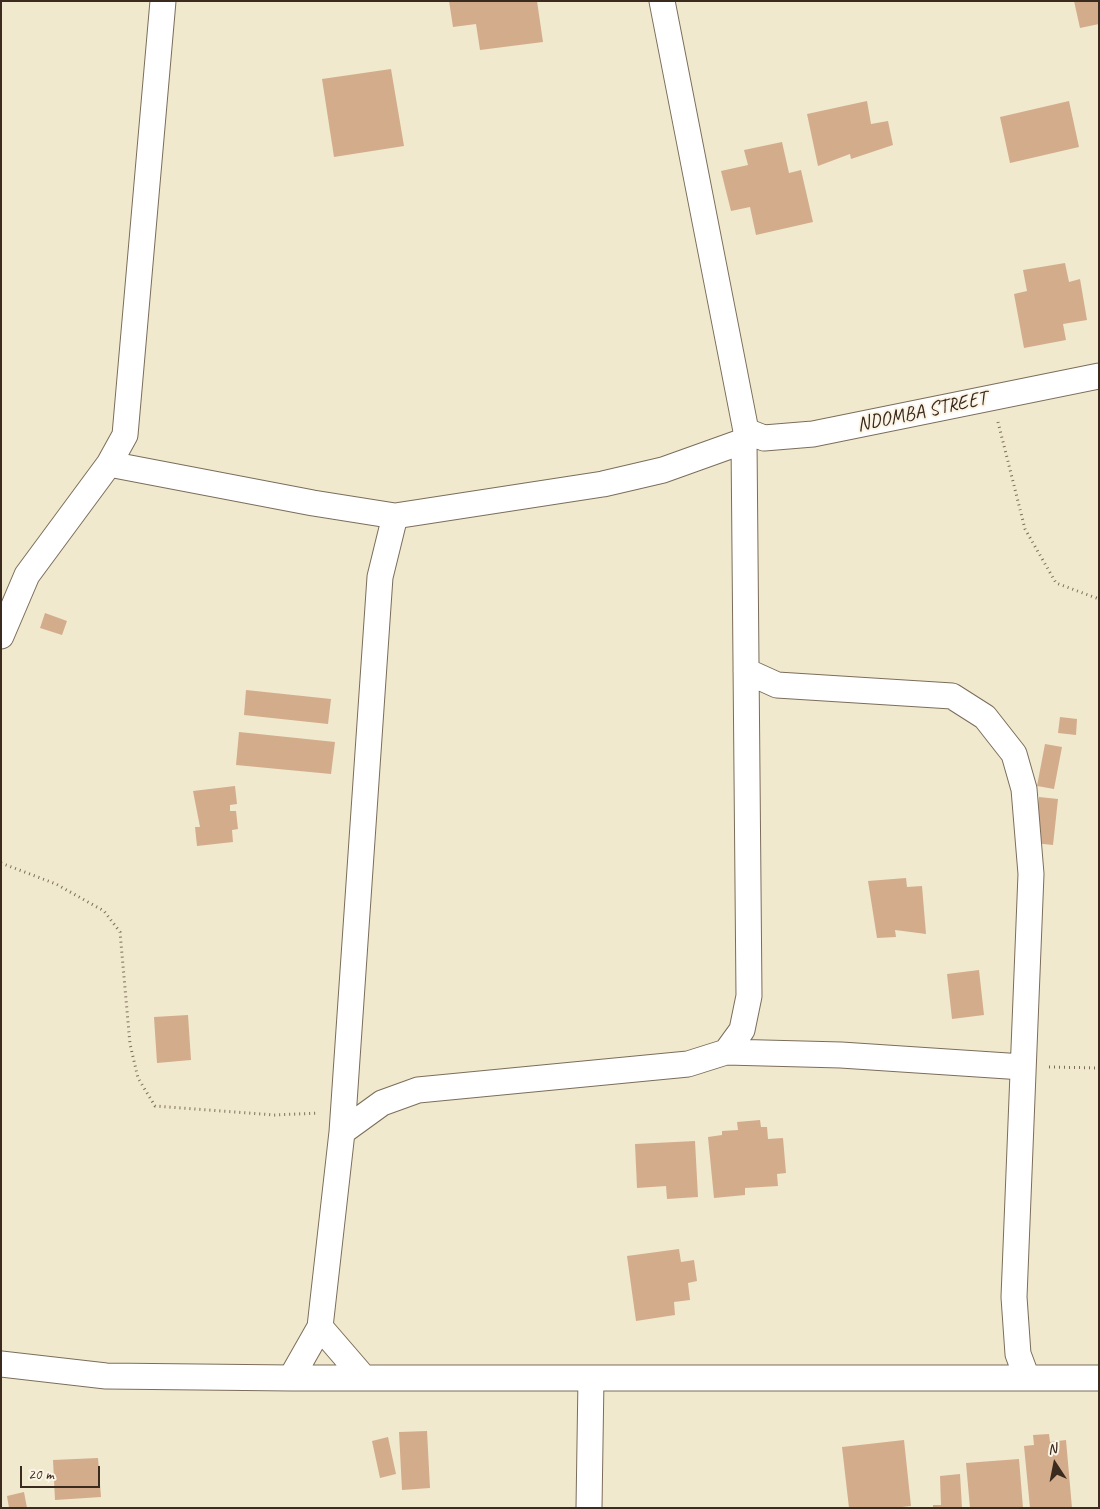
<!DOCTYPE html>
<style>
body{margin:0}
#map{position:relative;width:1100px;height:1509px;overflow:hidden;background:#f1e9cd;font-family:Caveat,sans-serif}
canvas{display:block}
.frame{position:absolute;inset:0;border:2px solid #3b2a1e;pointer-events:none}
.north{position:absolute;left:1030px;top:1439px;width:50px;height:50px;-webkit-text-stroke:4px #fcf5e5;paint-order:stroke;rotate:349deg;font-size:14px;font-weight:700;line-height:20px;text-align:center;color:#3b2a1e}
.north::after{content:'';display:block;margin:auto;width:18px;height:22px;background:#3b2a1e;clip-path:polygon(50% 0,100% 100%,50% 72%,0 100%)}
.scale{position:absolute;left:20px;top:1466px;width:80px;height:22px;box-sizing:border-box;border:2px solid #3b2a1e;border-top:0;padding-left:6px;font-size:15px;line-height:18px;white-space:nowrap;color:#3b2a1e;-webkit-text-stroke:4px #fcf5e5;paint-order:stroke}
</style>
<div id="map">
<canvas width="1100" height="1509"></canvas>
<div class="frame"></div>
<div class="north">N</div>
<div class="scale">20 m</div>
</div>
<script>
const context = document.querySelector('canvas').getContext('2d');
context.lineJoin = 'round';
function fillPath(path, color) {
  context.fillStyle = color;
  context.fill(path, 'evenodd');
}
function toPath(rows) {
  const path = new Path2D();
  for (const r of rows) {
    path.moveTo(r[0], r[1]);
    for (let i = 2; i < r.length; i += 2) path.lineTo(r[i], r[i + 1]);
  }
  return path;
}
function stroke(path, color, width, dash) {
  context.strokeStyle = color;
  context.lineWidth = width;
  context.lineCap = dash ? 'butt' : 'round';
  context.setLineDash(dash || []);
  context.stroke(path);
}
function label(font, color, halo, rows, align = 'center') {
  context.font = font + ' Caveat,sans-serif';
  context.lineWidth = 4;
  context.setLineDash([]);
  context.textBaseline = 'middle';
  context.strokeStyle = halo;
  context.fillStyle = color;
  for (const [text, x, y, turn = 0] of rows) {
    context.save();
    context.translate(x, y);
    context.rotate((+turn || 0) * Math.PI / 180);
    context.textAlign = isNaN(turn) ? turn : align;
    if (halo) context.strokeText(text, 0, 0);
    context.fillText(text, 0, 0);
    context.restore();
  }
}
const building = toPath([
 [449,1,537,1,543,42,480,50,476,24,453,27],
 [1074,1,1099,1,1099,24,1080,28],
 [391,69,404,146,334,157,322,79],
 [867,101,871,124,888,121,893,145,851,159,850,154,818,166,807,114],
 [1069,101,1079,147,1010,163,1000,117],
 [782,142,789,173,801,170,813,222,756,235,750,207,731,211,721,171,748,165,744,150],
 [1065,263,1069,282,1080,279,1087,320,1063,324,1066,340,1024,348,1014,294,1027,291,1023,270],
 [45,613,67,621,62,635,40,628],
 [246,690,331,699,328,724,244,715],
 [1060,717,1077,719,1076,735,1058,733],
 [239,732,335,742,331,774,236,765],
 [1045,744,1062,747,1054,789,1037,786],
 [235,786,237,804,230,805,230,811,236,811,238,829,232,830,233,842,197,846,195,827,200,827,193,791],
 [1039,797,1058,799,1053,845,1034,843],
 [906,878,907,887,922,886,926,934,895,930,896,937,877,938,868,881],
 [979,970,984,1015,952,1019,947,974],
 [188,1015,191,1060,157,1063,154,1017],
 [760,1120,761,1127,767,1127,768,1139,783,1138,786,1173,777,1174,778,1186,745,1188,745,1195,714,1198,708,1137,722,1135,722,1131,738,1130,737,1122],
 [695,1141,698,1197,667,1199,666,1186,637,1188,635,1144],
 [679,1249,681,1262,694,1260,697,1281,688,1283,690,1300,674,1302,675,1315,636,1321,627,1256],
 [427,1431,430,1488,402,1490,399,1432],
 [1049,1434,1050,1442,1066,1440,1072,1508,1030,1508,1024,1446,1034,1445,1033,1435],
 [388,1437,396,1474,380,1478,372,1441],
 [904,1440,911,1506,893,1508,849,1508,842,1447],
 [98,1458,101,1497,55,1500,53,1460],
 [1019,1459,1023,1508,970,1508,966,1463],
 [960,1474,962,1508,933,1508,933,1505,941,1505,940,1476],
 [24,1492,27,1508,9,1508,7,1496]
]);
const path = toPath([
 [998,422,1025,529,1056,583,1099,599],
 [1,863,56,884,104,911,120,932,130,1044,138,1078,155,1106,275,1115,319,1113],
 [1049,1067,1099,1068]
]);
const street = toPath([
 [746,431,764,438,813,434,1099,376],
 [109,464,313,503,395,516],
 [1,636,27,575,109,464,125,435,163,1],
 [746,671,777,685,952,696,985,717,1014,754,1024,789,1031,874,1014,1297,1018,1354,1027,1378],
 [726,1052,841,1055,1023,1067],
 [342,1132,380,577,395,516,603,484,663,470,744,441],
 [320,1327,364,1378],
 [1,1364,106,1376,291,1378,320,1327,342,1132,382,1103,418,1090,688,1064,726,1052,742,1030,749,996,744,441,746,431,662,1],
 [291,1378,1099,1378],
 [589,1508,591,1378]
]);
const streetNames = [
 ["NDOMBA STREET",922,412,-12]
];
fillPath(building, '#d3ac8c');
stroke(street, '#7b6d5b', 27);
stroke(path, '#7b6d5b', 3, [1, 4]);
stroke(street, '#fff', 25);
label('20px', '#3b2a1e', '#fcf5e5', streetNames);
</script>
